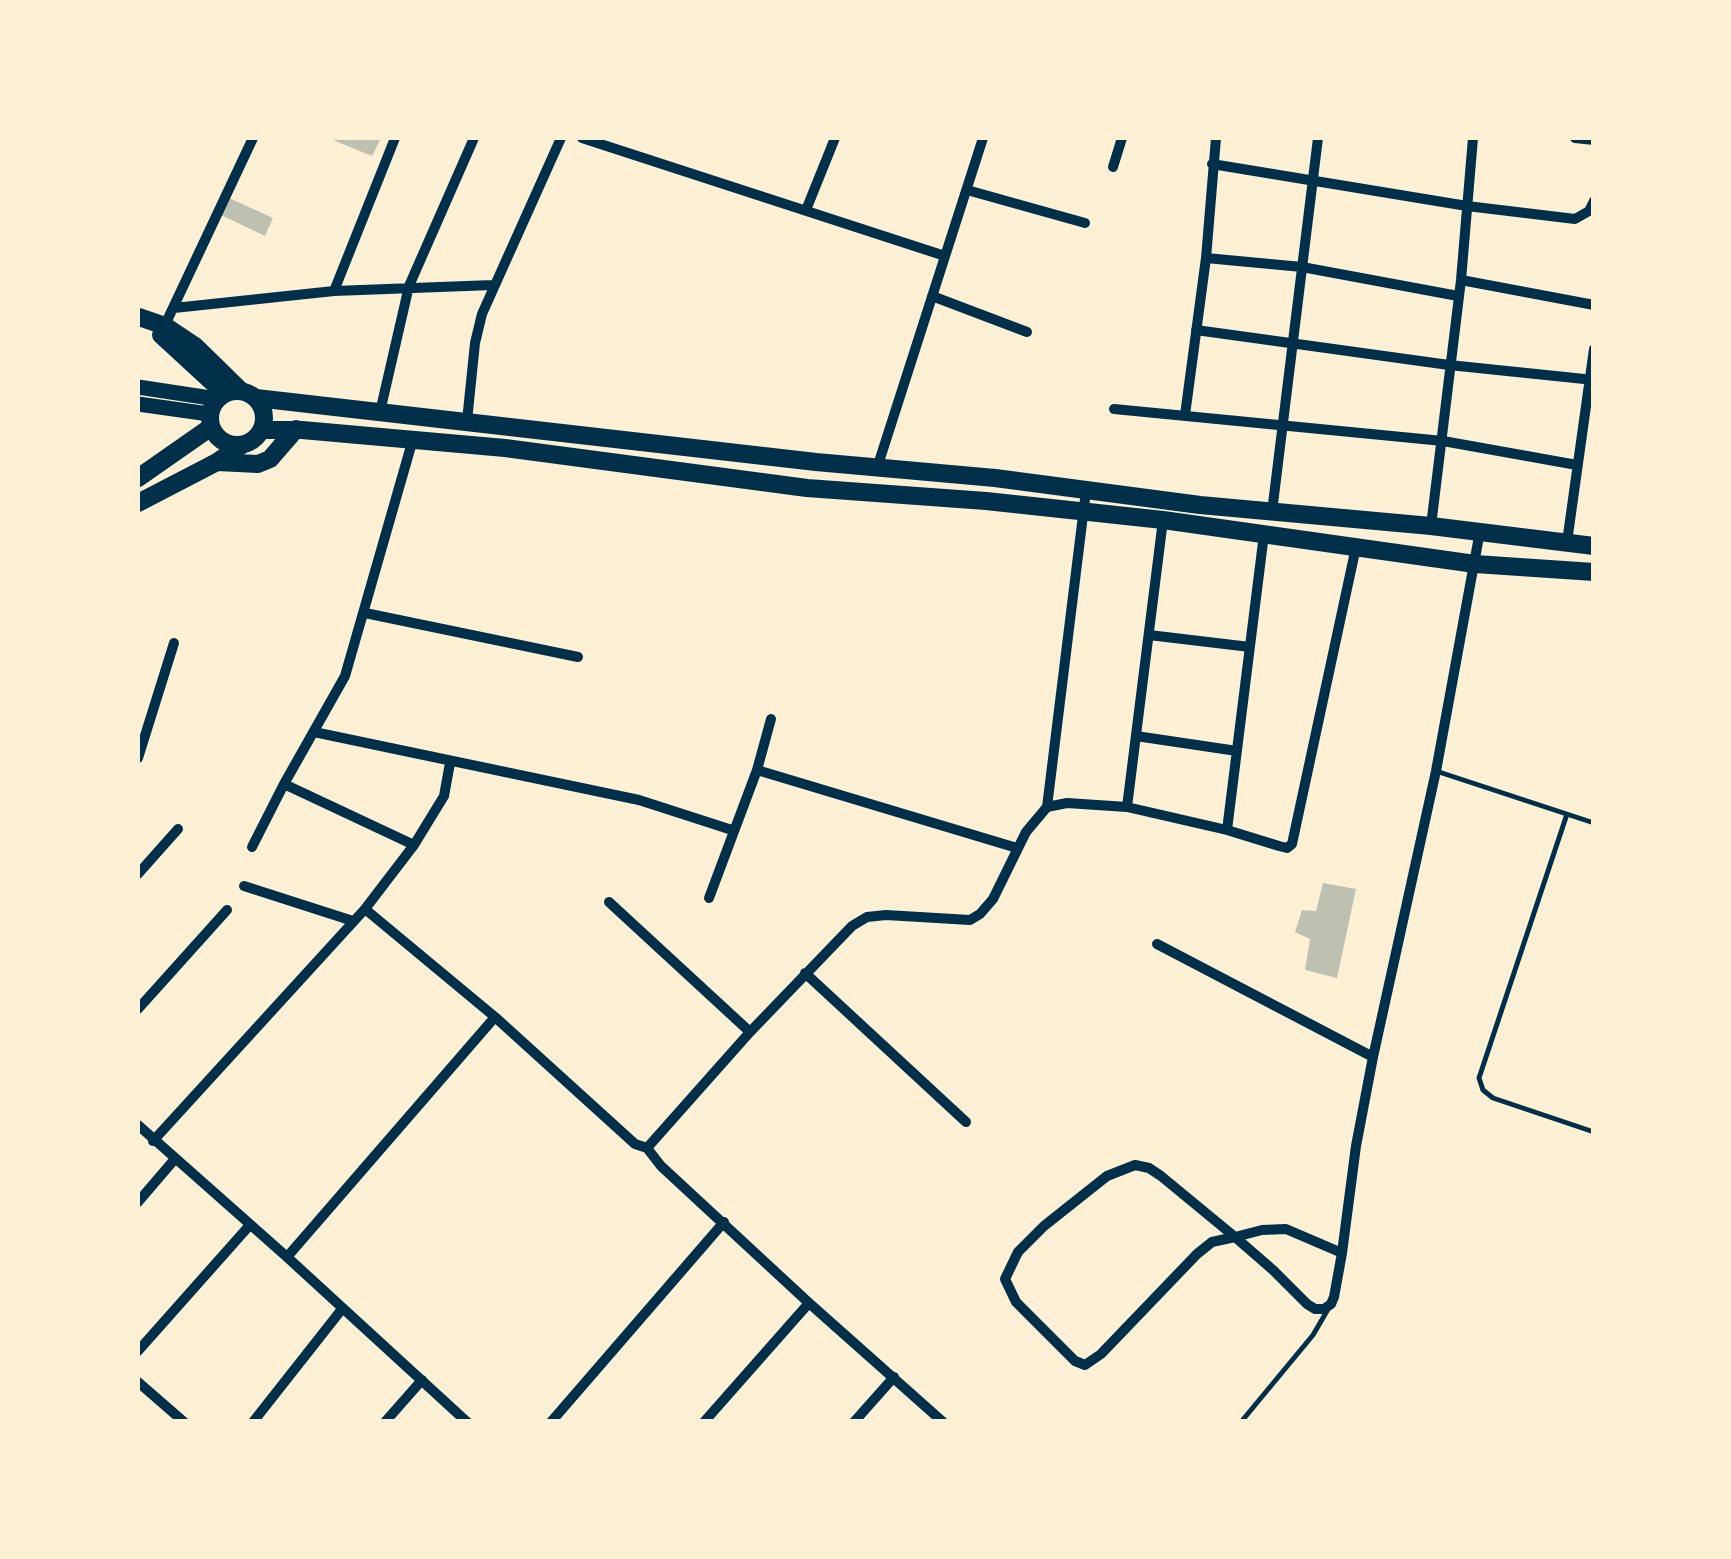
<!DOCTYPE html>
<style>
body{margin:0}
#map{position:relative;width:1731px;height:1559px;overflow:hidden;background:#fdf0d5;font-family:"Alegreya Sans",sans-serif}
canvas{display:block}
.frame{position:absolute;inset:0;border:140px solid #fdf0d5;pointer-events:none}
</style>
<div id="map">
<canvas width="1731" height="1559"></canvas>
<div class="frame"></div>
</div>
<script>
const context = document.querySelector('canvas').getContext('2d');
context.lineJoin = 'round';
function fillPath(path, color) {
  context.fillStyle = color;
  context.fill(path, 'evenodd');
}
function toPath(rows) {
  const path = new Path2D();
  for (const r of rows) {
    if (r.length === 3) {
      path.moveTo(r[0] + r[2], r[1]);
      path.arc(r[0], r[1], r[2], 0, 2 * Math.PI);
      continue;
    }
    path.moveTo(r[0], r[1]);
    for (let i = 2; i < r.length; i += 2) path.lineTo(r[i], r[i + 1]);
  }
  return path;
}
function stroke(path, color, width, dash) {
  context.strokeStyle = color;
  context.lineWidth = width;
  context.lineCap = dash ? 'butt' : 'round';
  context.setLineDash(dash || []);
  context.stroke(path);
}
const building = toPath([
 [328,138,381,138,372,156],
 [229,198,273,218,265,236,221,215],
 [1323,883,1356,889,1337,978,1305,970,1310,939,1295,932,1302,910,1316,911]
]);
const service = toPath([
 [1439,772,1594,823],
 [1566,817,1479,1078,1483,1090,1493,1098,1594,1132],
 [1241,1422,1313,1335,1327,1311]
]);
const minor = toPath([
 [582,138,945,256],
 [1575,138,1594,140],
 [1212,164,1467,206,1575,219,1589,211,1594,201],
 [1113,167,1122,138],
 [967,190,1085,223],
 [806,210,835,138],
 [1206,258,1302,267,1458,296],
 [1461,280,1594,305],
 [334,291,395,138],
 [932,296,1027,332],
 [174,308,334,291,493,285],
 [164,327,253,138],
 [1196,330,1449,365,1594,380],
 [1114,409,1443,441,1577,465],
 [380,412,409,286,474,138],
 [1185,415,1206,258,1216,138],
 [467,421,475,343,482,314,561,138],
 [413,439,345,676,284,784,414,845,365,909,495,1017,287,1257,467,1422],
 [877,468,983,138],
 [1272,512,1318,138],
 [1431,526,1461,280,1473,138],
 [1567,542,1594,349],
 [365,613,578,657],
 [1149,635,1250,647],
 [314,732,639,800,732,830],
 [1136,736,1237,751],
 [138,758,174,643],
 [757,770,1017,848],
 [1047,807,1086,491],
 [1127,807,1227,830,1279,846,1287,848,1292,844,1356,547],
 [1227,830,1264,534],
 [414,845,444,796,450,763],
 [252,847,284,784],
 [138,874,178,829],
 [244,886,353,921],
 [709,898,757,770,771,719],
 [609,902,750,1032],
 [1157,944,1373,1057],
 [805,973,966,1122],
 [138,1009,227,910],
 [495,1017,635,1144,647,1148,750,1032,852,926,867,917,886,915,970,920,980,914,993,899,1026,832,1047,807,1067,803,1127,807,1163,520],
 [138,1125,287,1257],
 [153,1141,365,909],
 [647,1148,661,1166,809,1303,943,1422],
 [138,1202,174,1160],
 [1342,1253,1286,1229,1262,1230,1235,1237,1212,1242,1197,1254,1101,1354,1085,1365,1075,1361,1016,1302,1005,1279,1018,1252,1044,1226,1107,1176,1135,1165,1149,1168,1161,1176,1235,1237,1273,1270,1307,1304,1315,1309,1324,1309,1331,1304,1334,1297,1342,1253,1356,1146,1373,1057,1436,771,1480,531],
 [138,1351,249,1226],
 [138,1382,184,1422],
 [253,1422,342,1309],
 [385,1422,422,1380],
 [551,1422,724,1222],
 [704,1422,809,1303],
 [854,1422,894,1377]
]);
const secondary = toPath([
 [138,387,217,399],
 [138,404,209,414]
]);
const primary = toPath([
 [139,317,165,326,195,346,241,391],
 [161,335,224,393]
]);
const trunk = toPath([
 [237,418,27],
 [256,398,816,462,995,478,1200,505,1431,526,1594,546],
 [261,430,302,430,505,448,807,488,986,501,1163,520,1475,564,1594,572],
 [217,462,258,464,270,459,296,429],
 [138,478,211,427],
 [138,503,217,462,242,445]
]);
fillPath(building, '#bec0b2');
stroke(service, '#003049', 5);
stroke(minor, '#003049', 10);
stroke(secondary, '#003049', 15);
stroke(primary, '#003049', 18);
stroke(trunk, '#003049', 18);
</script>
